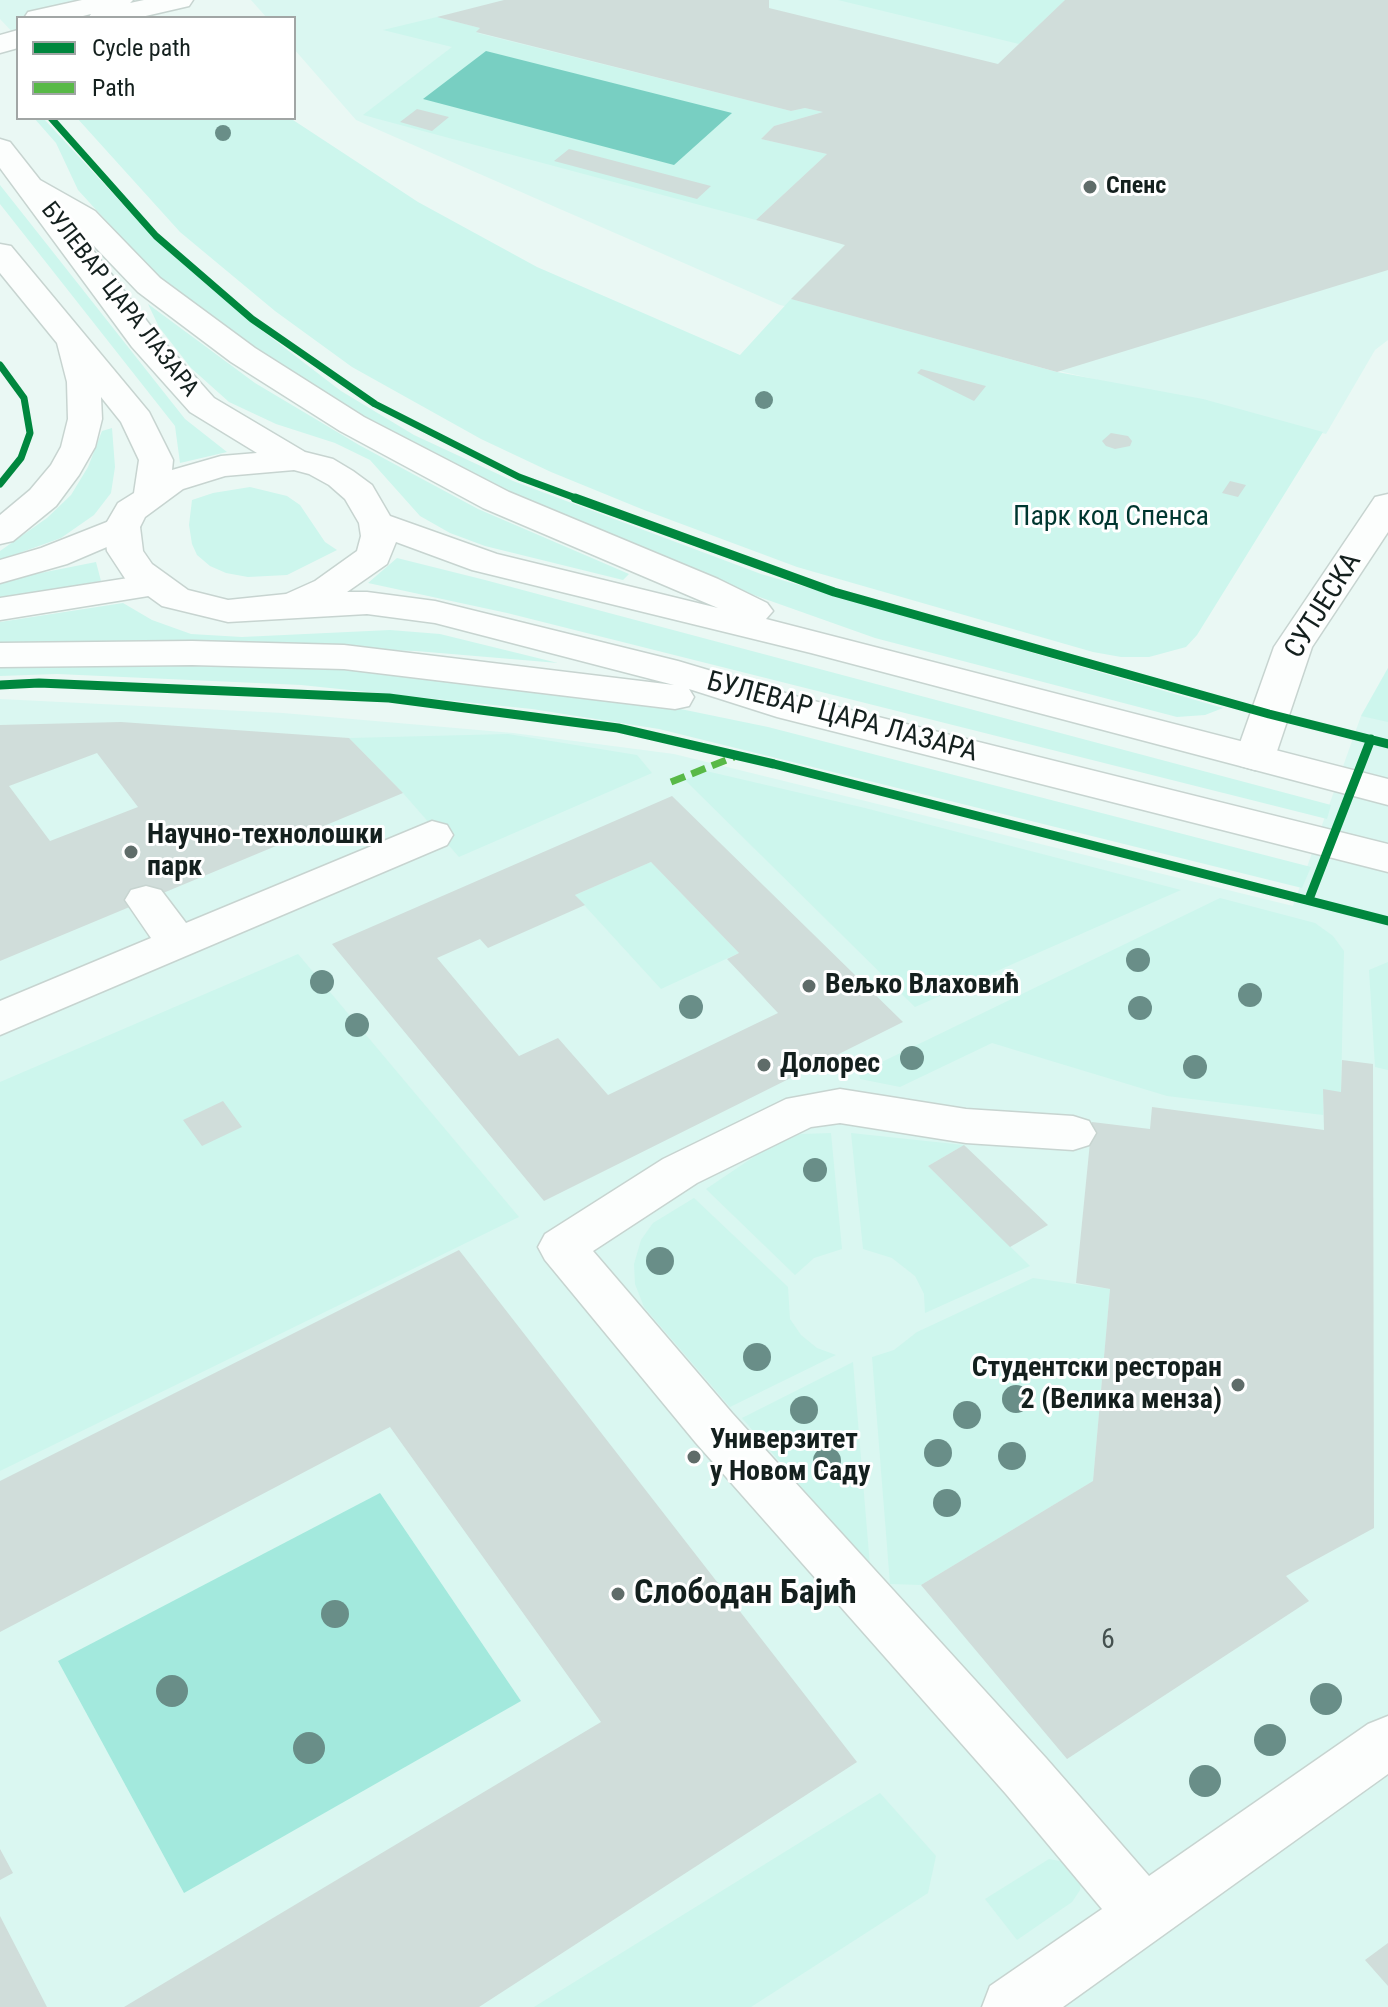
<!DOCTYPE html>
<meta charset="utf-8">
<style>
body{margin:0}
#map{position:relative;width:1388px;height:2007px;overflow:hidden;background:#eaf8f4;font-family:"Roboto Condensed",sans-serif}
canvas{display:block}
.legend{position:absolute;left:16px;top:16px;width:280px;height:104px;box-sizing:border-box;background:#fff;border:2px solid #a1a6a5;margin:0;padding:10px 14px;list-style:none;font-size:24px;color:#14201e}
.legend li{display:flex;align-items:center;gap:16px;height:40px}
.legend b{width:40px;border:2px solid #a1a6a5}
</style>
<div id="map">
<canvas width="1388" height="2007"></canvas>
<ul class="legend">
<li><b style="height:10px;background:#00873e"></b>Cycle path</li>
<li><b style="height:10px;background:#58b947"></b>Path</li>
</ul>
</div>
<script>
const context = document.querySelector('canvas').getContext('2d');
context.lineJoin = 'round';
function fillPath(path, color) {
  context.fillStyle = color;
  context.fill(path, 'evenodd');
}
function toPath(rows) {
  const path = new Path2D();
  for (const r of rows) {
    path.moveTo(r[0], r[1]);
    for (let i = 2; i < r.length; i += 2) path.lineTo(r[i], r[i + 1]);
  }
  return path;
}
function stroke(path, color, width, dash) {
  context.strokeStyle = color;
  context.lineWidth = width;
  context.lineCap = dash ? 'butt' : 'round';
  context.setLineDash(dash || []);
  context.stroke(path);
}
function label(font, color, halo, rows, align = 'center') {
  context.font = font + ' "Roboto Condensed",sans-serif';
  context.lineWidth = 6;
  context.setLineDash([]);
  context.textBaseline = 'middle';
  context.strokeStyle = halo;
  context.fillStyle = color;
  for (const [text, x, y, turn = 0] of rows) {
    context.save();
    context.translate(x, y);
    context.rotate((+turn || 0) * Math.PI / 180);
    context.textAlign = isNaN(turn) ? turn : align;
    if (halo) context.strokeText(text, 0, 0);
    context.fillText(text, 0, 0);
    context.restore();
  }
}
const built = toPath([
 [0,0,194,0,118,18,18,18,18,38,0,19],
 [251,0,1388,0,1388,340,1375,350,1326,434,780,305,356,120,294,49,294,18,267,18],
 [1388,668,1388,2007,0,2007,0,699,283,713,513,733,674,754,1293,906,1361,716]
]);
const green = toPath([
 [838,0,1065,0,1019,44],
 [437,17,480,28,477,33,791,111,805,108,823,112,774,126,761,139,827,154,756,220,363,115,452,47,383,30],
 [34,118,43,118,155,239,260,329,341,391,414,435,513,481,761,574,1223,708,1205,715,1177,717,875,638,672,566,574,525,400,441,230,335,163,283,78,190,56,143],
 [77,118,290,118,418,202,537,267,740,355,791,299,1057,372,1203,399,1323,432,1197,635,1186,647,1149,657,1121,657,1093,652,797,567,644,510,551,472,481,439,352,367,275,311,180,232],
 [0,185,185,419,227,452,180,463,175,426,0,204],
 [148,304,255,383,359,445,478,509,629,574,623,580,485,546,450,533,420,516,370,460,335,443,276,424,229,402,191,368,159,327],
 [112,428,115,467,111,493,94,515,61,538,0,560,0,551,47,518,71,495,88,467,102,431],
 [250,487,287,496,300,505,325,542,337,550,287,575,248,577,226,573,210,566,197,555,192,544,189,525,192,500,213,493],
 [397,558,485,580,1331,805,1327,819,507,613,368,583],
 [96,562,101,581,0,599,0,581],
 [123,603,152,620,191,634,242,637,390,630,440,634,558,663,416,651,282,647,0,647,0,622],
 [108,663,343,670,504,683,666,706,768,727,1311,867,1302,888,659,729,532,709,301,685,57,674,0,676,0,665],
 [1388,668,1388,722,1361,716],
 [508,734,637,755,652,773,459,857,403,793,349,738],
 [706,771,865,808,1181,890,915,1007,685,780],
 [651,862,739,953,661,989,575,895],
 [1220,898,1315,923,1333,936,1344,951,1341,1092,1324,1090,1323,1115,1167,1096,992,1043,900,1087,860,1079,859,1073],
 [298,954,519,1217,0,1471,0,1082],
 [1388,962,1388,1070,1375,1067,1369,970],
 [831,1133,842,1249,814,1258,795,1275,706,1189,773,1144,801,1134],
 [851,1133,964,1145,928,1166,1030,1266,925,1313,924,1294,915,1276,892,1258,863,1249],
 [694,1198,788,1287,790,1319,801,1335,817,1348,836,1355,730,1407,644,1307,635,1284,634,1264,641,1240,653,1223],
 [1033,1278,1110,1289,1093,1481,921,1585,890,1584,872,1357,894,1350,917,1332],
 [853,1362,870,1566,742,1418],
 [880,1793,936,1856,928,1893,751,2007,534,2007],
 [1049,1859,1065,1862,1081,1881,1080,1890,1072,1902,1017,1940,985,1899]
]);
const forest = toPath([
 [380,1493,521,1701,184,1893,58,1661]
]);
const water = toPath([
 [486,51,732,113,674,165,423,99]
]);
const building = toPath([
 [504,0,769,0,769,8,998,64,1065,0,1388,0,1388,270,1057,372,791,299,845,245,756,220,827,154,761,139,774,126,823,112,805,108,791,111,476,32,480,28,437,17],
 [417,109,449,117,432,131,400,122],
 [569,149,711,186,697,199,554,161],
 [921,369,986,386,974,401,917,373],
 [1111,433,1128,436,1132,441,1130,446,1115,449,1106,446,1102,441],
 [1230,481,1246,485,1238,497,1222,493],
 [121,722,349,738,403,793,0,961,0,725],
 [97,753,138,807,50,841,9,786],
 [672,796,903,1022,544,1201,332,944],
 [651,862,739,953,727,959,778,1013,608,1095,558,1038,519,1056,437,958,480,939,488,948,585,905,575,895],
 [1342,1060,1373,1064,1374,1528,1286,1576,1309,1601,1067,1759,921,1585,1093,1481,1110,1289,1076,1283,1092,1122,1150,1129,1152,1107,1324,1130,1323,1089,1341,1092],
 [223,1101,242,1127,202,1146,183,1120],
 [964,1145,1048,1225,1010,1247,928,1166],
 [459,1250,857,1762,479,2007,124,2007,601,1722,390,1427,0,1632,0,1481],
 [0,1849,13,1873,0,1880],
 [0,1916,47,2007,0,2007],
 [1388,1943,1388,1986,1365,1960]
]);
const minor = toPath([
 [82,0,133,0,130,3,144,0,193,0,189,6,137,18,88,18,91,14,75,18,24,18,28,12,82,0],
 [18,30,18,48,0,53,0,35,18,30],
 [1388,494,1388,532,1312,647,1275,757,1269,766,1255,770,1241,766,1235,757,1274,647,1375,497,1388,494],
 [122,516,135,519,140,527,135,535,67,564,0,583,0,560,41,548,122,516],
 [154,574,167,577,172,585,167,593,0,620,0,598,154,574],
 [432,821,447,825,453,835,447,845,0,1035,0,1001,151,938,125,900,131,890,146,886,161,890,186,923,432,821],
 [840,1089,966,1109,1073,1116,1089,1121,1096,1133,1089,1145,1073,1150,966,1143,840,1123,811,1127,697,1183,593,1251,732,1413,1046,1758,1149,1876,1368,1724,1388,1716,1388,1774,1063,2007,982,2007,990,1986,1102,1909,1006,1794,696,1443,545,1260,538,1247,545,1234,663,1159,786,1099,840,1089]
]);
const major = toPath([
 [0,139,10,142,40,180,95,211,160,278,255,348,364,417,509,492,718,579,767,603,773,611,766,619,1388,779,1388,805,811,653,472,570,396,542,387,564,347,592,367,592,435,601,678,661,802,698,1388,844,1388,872,777,717,689,689,694,697,689,706,675,709,344,669,192,665,0,667,0,643,192,641,344,645,674,685,435,623,367,614,228,622,162,606,126,580,107,551,104,527,118,503,134,493,139,460,121,422,101,397,102,419,95,447,79,475,56,506,13,541,0,544,0,515,30,490,51,465,61,447,68,419,67,382,57,343,0,273,0,244,11,246,149,412,173,460,172,470,221,456,257,453,190,412,132,347,0,168,0,139],
 [74,225,138,292,231,362,340,431,483,508,718,608,497,554,390,516,372,485,353,471,333,459,305,452,214,398,156,333,74,225],
 [294,470,309,474,329,485,345,499,359,523,361,536,357,551,315,581,286,594,228,600,188,590,152,564,143,551,140,527,145,517,183,489,225,476,294,470]
]);
const quiet = toPath([
 [671,782,734,757]
]);
const cyclewayFar1 = toPath([
 [51,118,156,236,252,319,375,404,519,477,581,500],
 [0,365,24,398,30,433,21,458,0,484]
]);
const cycleway = toPath([
 [575,498,834,592,1269,714,1388,744],
 [0,685,39,683,389,698,618,728,774,764,1388,921],
 [1309,899,1371,739]
]);
const trees = [
 [223,133,8],
 [764,400,9],
 [1138,960,12],
 [322,982,12],
 [1250,995,12],
 [691,1007,12],
 [1140,1008,12],
 [357,1025,12],
 [912,1058,12],
 [1195,1067,12],
 [815,1170,12],
 [660,1261,14],
 [757,1357,14],
 [1016,1399,14],
 [804,1410,14],
 [967,1415,14],
 [938,1453,14],
 [1012,1456,14],
 [827,1461,14],
 [947,1503,14],
 [335,1614,14],
 [172,1691,16],
 [1326,1699,16],
 [1270,1740,16],
 [309,1748,16],
 [1205,1781,16]
];
const markers = [
 [1090,187,8,"#5f6c69"],
 [131,852,8,"#5f6c69"],
 [809,986,8,"#5f6c69"],
 [764,1065,8,"#5f6c69"],
 [1238,1385,8,"#5f6c69"],
 [694,1457,8,"#5f6c69"],
 [618,1594,8,"#5f6c69"]
];
const farPoinames = [
 ["Спенс",1106,187]
];
const farStreetnames = [
 ["БУЛЕВАР ЦАРА ЛАЗАРА",119,300,52]
];
const parkNames = [
 ["Парк код Спенса",1111,518]
];
const streetNames = [
 ["СУТЈЕСКА",1324,606,-58],
 ["БУЛЕВАР ЦАРА ЛАЗАРА",842,718,15]
];
const poiNames = [
 ["Научно-технолошки",147,836],
 ["парк",147,868],
 ["Вељко Влаховић",825,986],
 ["Долорес",780,1065],
 ["Студентски ресторан",1222,1369,"right"],
 ["2 (Велика менза)",1222,1401,"right"],
 ["Универзитет",710,1441],
 ["у Новом Саду",710,1473]
];
const nearNumbernames = [
 ["6",1108,1641]
];
const nearPoinames = [
 ["Слободан Бајић",634,1594]
];
fillPath(built, '#daf7f1');
fillPath(green, '#cdf6ed');
fillPath(forest, '#a3e9dd');
fillPath(water, '#78cfc2');
fillPath(building, '#d0ddda');
stroke(minor, '#c7d4d0', 3);
stroke(major, '#c7d4d0', 3);
fillPath(minor, '#fcfefd');
fillPath(major, '#fcfefd');
stroke(quiet, '#58b947', 7, [15, 7]);
stroke(cyclewayFar1, '#00873e', 7);
stroke(cycleway, '#00873e', 9);
context.fillStyle = '#698e88';
for (const [x, y, r] of trees) {
  context.beginPath();
  context.arc(x, y, r, 0, 2 * Math.PI);
  context.fill();
}
for (const [x, y, r, color] of markers) {
  const dot = new Path2D();
  dot.arc(x, y, r, 0, 2 * Math.PI);
  context.fillStyle = color;
  context.fill(dot);
  stroke(dot, '#fff', 3);
}
label('bold 24px', '#14201e', '#fff', farPoinames, 'left');
label('24px', '#14201e', '#fff', farStreetnames);
label('28px', '#003730', '#fff', parkNames);
label('28px', '#14201e', '#fff', streetNames);
label('bold 28px', '#14201e', '#fff', poiNames, 'left');
label('28px', '#45514f', null, nearNumbernames);
label('bold 34px', '#14201e', '#fff', nearPoinames, 'left');
</script>
